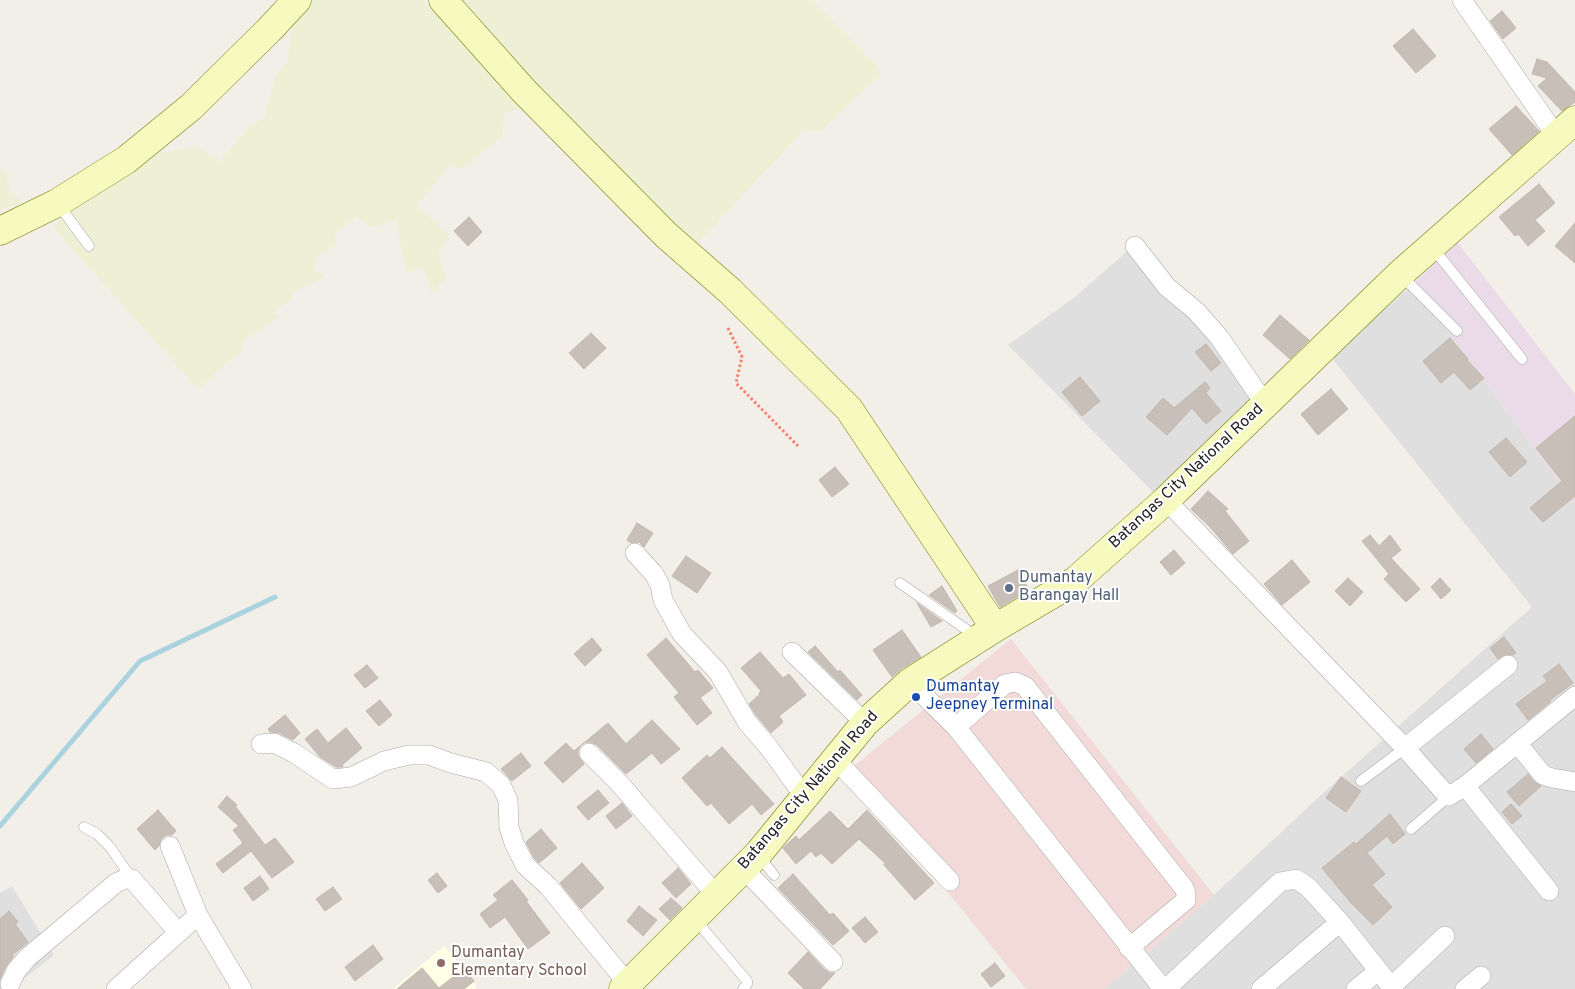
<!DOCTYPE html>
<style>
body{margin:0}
canvas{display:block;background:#f2efe9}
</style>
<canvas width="1575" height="989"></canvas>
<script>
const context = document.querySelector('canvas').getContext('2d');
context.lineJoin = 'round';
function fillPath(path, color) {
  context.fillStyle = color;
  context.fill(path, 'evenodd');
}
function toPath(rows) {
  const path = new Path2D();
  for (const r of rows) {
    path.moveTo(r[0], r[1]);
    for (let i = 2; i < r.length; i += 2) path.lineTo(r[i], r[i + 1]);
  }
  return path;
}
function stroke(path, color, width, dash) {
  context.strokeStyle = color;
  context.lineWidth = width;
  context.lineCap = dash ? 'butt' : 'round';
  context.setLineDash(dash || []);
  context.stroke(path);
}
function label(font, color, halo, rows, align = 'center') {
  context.font = font + ' Overpass,sans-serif';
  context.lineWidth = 4;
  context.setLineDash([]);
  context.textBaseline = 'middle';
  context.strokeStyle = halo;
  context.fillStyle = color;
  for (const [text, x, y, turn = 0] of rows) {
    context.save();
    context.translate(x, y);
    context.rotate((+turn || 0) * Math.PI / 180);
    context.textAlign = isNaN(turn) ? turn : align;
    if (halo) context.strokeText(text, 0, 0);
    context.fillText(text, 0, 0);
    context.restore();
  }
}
const residential = toPath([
 [1132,247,1262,392,1155,494,1008,345,1076,296],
 [1413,284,1575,503,1575,989,1104,989,1214,895,1321,795,1532,607,1331,357],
 [12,886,54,955,11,989,0,989,0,893]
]);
const commercial = toPath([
 [1011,639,1214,895,1104,989,1026,989,849,770]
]);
const industrial = toPath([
 [1457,242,1575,394,1575,503,1413,284]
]);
const education = toPath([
 [444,946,474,981,476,989,393,989]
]);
const farmland = toPath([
 [313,0,423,0,525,101,518,110,505,112,502,137,462,169,449,166,417,205,449,235,438,254,446,278,432,293,422,266,407,274,396,219,371,228,357,216,335,234,337,244,317,256,313,269,326,277,292,292,292,300,277,308,273,313,278,317,243,341,242,351,198,389,52,226,155,153,198,147,219,162,250,126,265,117,276,74,287,63,294,19],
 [448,0,812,0,874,63,882,73,821,131,804,130,692,249],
 [0,168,6,175,10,191,20,200,17,207,3,208,0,213]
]);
const stream = toPath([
 [0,826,140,661,275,597]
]);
const building = toPath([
 [1502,11,1516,28,1503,39,1490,21,1502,11],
 [1413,29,1436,56,1416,73,1393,46,1413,29],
 [1537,59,1547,62,1575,92,1575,102,1562,111,1538,86,1547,78,1532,74,1537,59],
 [1516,106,1539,131,1512,155,1489,129,1516,106],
 [1539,184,1555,203,1535,220,1545,231,1528,246,1518,234,1515,236,1499,217,1539,184],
 [469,217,482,232,468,246,454,231,469,217],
 [1575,223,1575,263,1555,246,1575,223],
 [1280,315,1309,340,1290,359,1263,335,1280,315],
 [591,333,606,348,584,369,569,353,591,333],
 [1450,338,1468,359,1467,360,1484,378,1470,390,1454,372,1441,383,1423,361,1450,338],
 [1206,344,1221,363,1211,371,1195,352,1206,344],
 [1080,377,1100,401,1082,416,1062,392,1080,377],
 [1205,382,1210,388,1206,393,1221,411,1206,424,1192,408,1167,435,1146,417,1163,398,1174,408,1205,382],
 [1331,389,1348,409,1318,435,1301,414,1331,389],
 [1575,416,1575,496,1543,522,1530,508,1562,481,1536,448,1575,416],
 [1506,438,1527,462,1510,477,1489,452,1506,438],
 [835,467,849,484,832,497,819,480,835,467],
 [1208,491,1228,509,1225,511,1249,541,1233,554,1210,527,1191,509,1208,491],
 [637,523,653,533,644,547,639,542,631,543,627,540,637,523],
 [1370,535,1379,546,1390,535,1401,550,1391,558,1420,589,1406,602,1384,579,1389,574,1362,541,1370,535],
 [1174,550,1185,563,1171,575,1160,562,1174,550],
 [686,556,711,573,697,593,672,576,686,556],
 [1292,560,1310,582,1282,605,1264,584,1292,560],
 [1018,570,1029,590,1000,607,988,586,1018,570],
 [1348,578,1363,592,1350,606,1335,591,1348,578],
 [1440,578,1451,590,1441,599,1431,587,1440,578],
 [942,586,957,611,955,613,929,595,942,586],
 [917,603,942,621,931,627,917,603],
 [902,630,921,657,901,669,892,677,873,650,902,630],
 [1504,637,1516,653,1513,655,1506,654,1498,659,1490,648,1504,637],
 [592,638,602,650,585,666,574,654,592,638],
 [666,638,695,672,698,670,713,688,700,698,712,713,697,725,674,697,679,693,647,655,666,638],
 [815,646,838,672,840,670,862,695,857,700,808,652,815,646],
 [760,652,783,678,789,674,806,695,779,716,783,722,771,733,756,715,749,704,760,694,759,693,761,691,741,668,760,652],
 [1559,664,1573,683,1550,700,1551,701,1528,720,1516,704,1547,681,1543,676,1559,664],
 [367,665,378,678,365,688,354,675,367,665],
 [380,700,392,715,379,726,366,711,380,700],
 [285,715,300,733,293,740,279,733,270,732,268,729,285,715],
 [652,720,680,749,661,764,652,753,626,774,597,745,591,742,586,742,581,745,578,750,578,755,584,764,563,783,544,763,566,743,574,751,608,723,626,744,652,720],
 [346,728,362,748,342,765,343,767,336,767,320,757,305,739,317,729,328,743,346,728],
 [1481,734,1493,749,1476,763,1464,749,1481,734],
 [722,747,774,804,761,815,752,804,729,824,711,803,707,806,682,778,707,755,710,758,722,747],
 [521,753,531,766,512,781,501,769,521,753],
 [1528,774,1534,782,1541,786,1519,806,1507,792,1528,774],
 [1341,777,1361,791,1346,812,1326,798,1341,777],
 [598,790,609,803,588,820,577,807,598,790],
 [227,796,237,805,235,806,265,845,275,838,294,862,272,878,251,851,223,873,216,864,243,843,233,830,239,826,218,807,227,796],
 [622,803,632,816,616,829,606,816,622,803],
 [1511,804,1522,816,1512,824,1502,812,1511,804],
 [158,810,176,831,172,835,166,835,161,839,159,846,155,850,137,829,158,810],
 [867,810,934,883,915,900,884,865,885,863,859,839,832,864,821,853,816,857,811,851,796,864,783,848,796,836,799,840,830,811,848,829,867,810],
 [1390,814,1405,834,1393,844,1387,836,1367,853,1385,874,1372,885,1392,907,1373,925,1351,903,1322,868,1354,842,1356,844,1390,814],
 [541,829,557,848,539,863,534,858,526,842,541,829],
 [582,863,604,888,581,909,560,883,582,863],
 [678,868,691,884,676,898,662,883,678,868],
 [437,873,447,886,438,893,428,880,437,873],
 [793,874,830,915,833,913,849,931,833,945,778,888,793,874],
 [260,876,269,889,253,901,244,888,260,876],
 [512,880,528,900,526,901,550,933,528,949,505,917,490,928,480,914,498,900,493,895,512,880],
 [333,887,342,899,325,911,316,899,333,887],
 [671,898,682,908,670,920,659,909,671,898],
 [639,906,657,920,643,936,627,921,639,906],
 [9,911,18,922,15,924,28,942,12,955,13,957,6,966,0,979,0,919,9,911],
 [865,917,878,932,865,943,852,928,865,917],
 [373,945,383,959,355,981,345,967,373,945],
 [808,952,825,970,830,973,835,973,820,989,804,989,788,973,808,952],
 [995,963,1005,976,991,987,981,974,995,963],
 [422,968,439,988,464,968,474,981,464,989,397,989,422,968]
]);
const path = toPath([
 [728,328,742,357,736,383,798,446]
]);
const lane = toPath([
 [58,204,89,246],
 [1432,247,1522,359],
 [1401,275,1457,331],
 [900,583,977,637],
 [1361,781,1405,748],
 [84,827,97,834,110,847,132,879],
 [1411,829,1449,796],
 [758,855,774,875],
 [694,918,747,981,747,984,743,989]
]);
const street = toPath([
 [1462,0,1557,137],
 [1135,246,1167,287,1196,311,1219,337,1265,404],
 [1166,500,1405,748,1444,792,1449,796,1465,786,1575,696],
 [635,553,654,574,660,585,663,600,682,634,718,672,747,722,770,749,804,796],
 [792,652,865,723],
 [910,682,956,727,1163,989],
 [956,727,1005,684,1015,682,1025,686,1184,888,1186,893,1186,900,1129,948],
 [1517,743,1543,775,1552,778,1575,782],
 [261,744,274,743,294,753,333,779,351,777,384,761,409,755,429,755,451,763,486,772,501,785,508,800,509,827,514,843,525,865,548,886,632,989],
 [1405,748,1508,665],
 [589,753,620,784,716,895],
 [836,760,950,881],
 [1465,786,1549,891],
 [170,846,198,915],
 [743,868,833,962],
 [10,984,16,971,28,957,116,883,125,879,132,879,178,932],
 [1391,987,1445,936],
 [116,989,198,915,242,989],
 [1166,989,1280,882,1296,879,1308,887,1340,922,1393,989],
 [1261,989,1340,922],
 [1356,989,1378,971],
 [1465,989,1481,976]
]);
const secondary = toPath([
 [443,0,524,91,666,235,730,291,849,409,995,628],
 [0,231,57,203,126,160,191,107,269,30,297,0],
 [623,989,758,854,865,723,910,682,995,628,1075,581,1166,500,1400,274,1575,120]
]);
const markers = [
 [1009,588,5,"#5c6f8a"],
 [916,697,5,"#1a4fb4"],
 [441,963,5,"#8d6e63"]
];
const streetNames = [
 ["Batangas City National Road",1187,477,-43],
 ["Batangas City National Road",809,791,-49]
];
const serviceNames = [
 ["Dumantay",1019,579],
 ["Barangay Hall",1019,597]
];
const transitNames = [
 ["Dumantay",926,688],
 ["Jeepney Terminal",926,706]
];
const educationNames = [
 ["Dumantay",451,954],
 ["Elementary School",451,972]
];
fillPath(residential, '#e0dfdf');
fillPath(commercial, '#f2dad9');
fillPath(industrial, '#ebdbe8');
fillPath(education, '#ffffe5');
fillPath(farmland, '#eef0d5');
stroke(stream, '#aad3df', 5);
fillPath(building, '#c7bfb8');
stroke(building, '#c4b6ab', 1);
stroke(lane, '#a9a9a9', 11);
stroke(street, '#a9a9a9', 20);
stroke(secondary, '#707d05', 29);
stroke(path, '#fa8072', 3, [2.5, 2.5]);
stroke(lane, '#fff', 10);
stroke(street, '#fff', 19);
stroke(secondary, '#f7fabf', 28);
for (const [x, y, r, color] of markers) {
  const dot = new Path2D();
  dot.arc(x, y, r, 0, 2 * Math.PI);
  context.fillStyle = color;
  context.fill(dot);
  stroke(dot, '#fff', 2);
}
label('16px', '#222', '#fff', streetNames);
label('16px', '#4e5e75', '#fff', serviceNames, 'left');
label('16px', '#164399', '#fff', transitNames, 'left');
label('16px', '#785e54', '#fff', educationNames, 'left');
</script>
